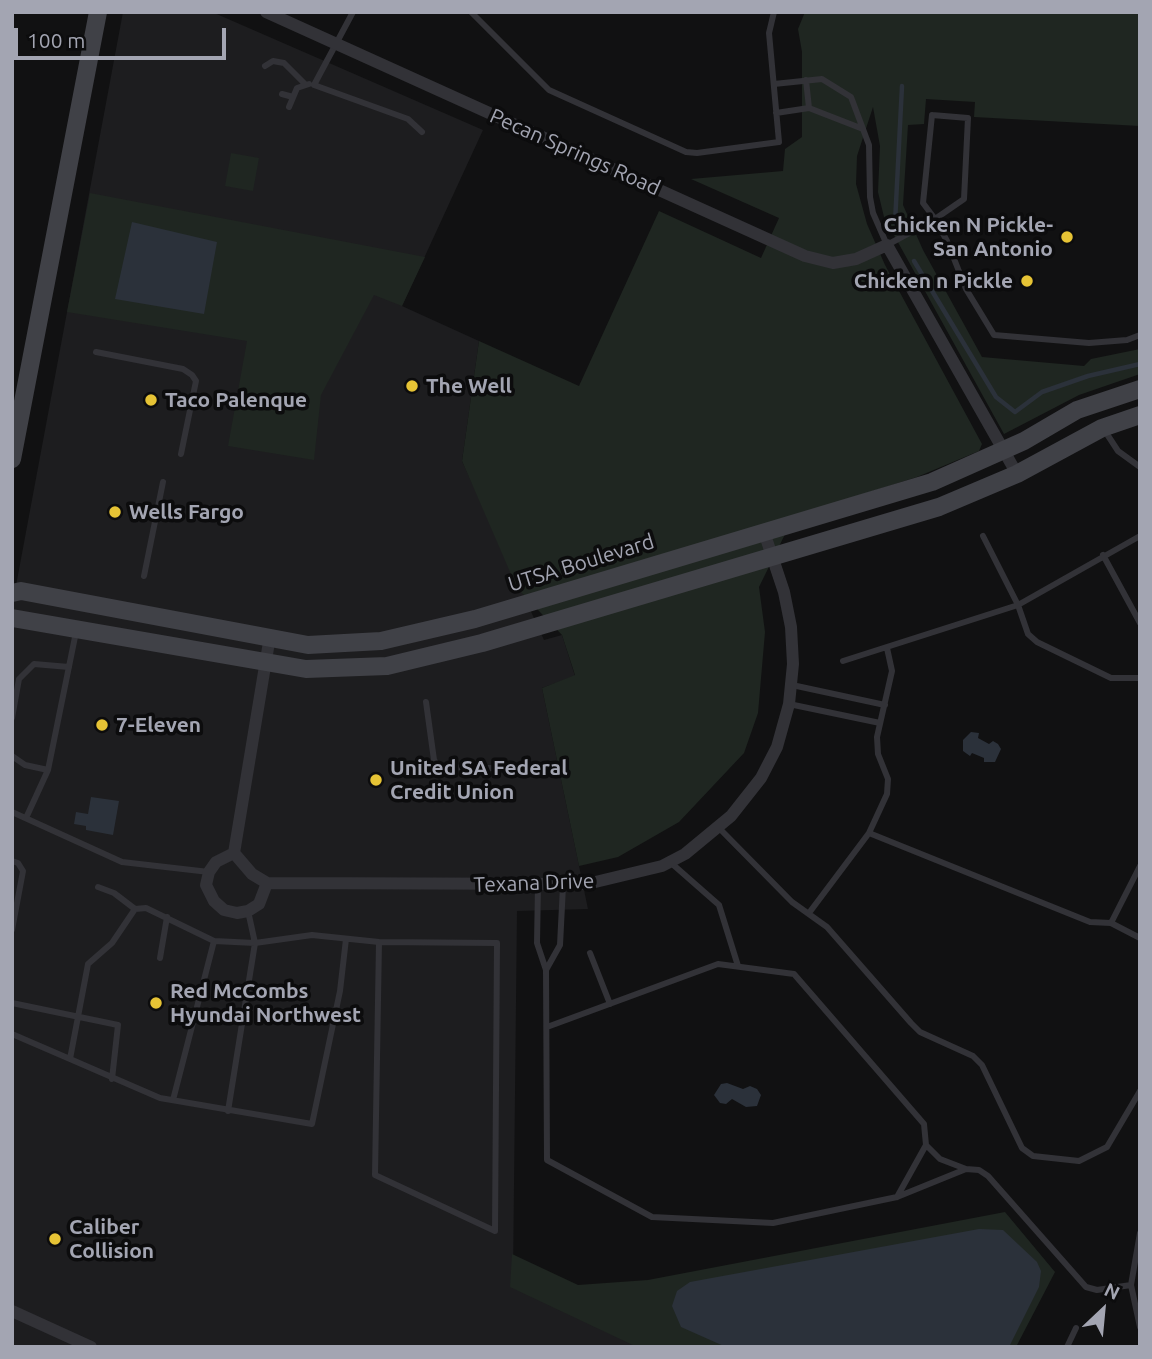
<!DOCTYPE html>
<style>
body{margin:0}
#map{position:relative;width:1152px;height:1359px;overflow:hidden;background:#111112;font-family:Ubuntu,sans-serif}
canvas{display:block}
.frame{position:absolute;inset:0;border:14px solid #a3a5b2;pointer-events:none}
.north{position:absolute;left:1068px;top:1275px;width:70px;height:70px;-webkit-text-stroke:5px #0c0c0d;paint-order:stroke;rotate:26deg;font-size:19px;font-weight:700;line-height:28px;text-align:center;color:#a3a5b2}
.north::after{content:'';display:block;margin:auto;width:24px;height:32px;background:#a3a5b2;clip-path:polygon(50% 0,100% 100%,50% 72%,0 100%)}
.scale{position:absolute;left:14px;top:28px;width:212px;height:32px;box-sizing:border-box;border:4px solid #a3a5b2;border-top:0;padding-left:9px;font-size:21px;line-height:24px;white-space:nowrap;color:#a3a5b2;-webkit-text-stroke:5px #0c0c0d;paint-order:stroke}
</style>
<div id="map">
<canvas width="1152" height="1359"></canvas>
<div class="frame"></div>
<div class="north">N</div>
<div class="scale">100 m</div>
</div>
<script>
const context = document.querySelector('canvas').getContext('2d');
context.lineJoin = 'round';
function fillPath(path, color) {
  context.fillStyle = color;
  context.fill(path, 'evenodd');
}
function toPath(rows) {
  const path = new Path2D();
  for (const r of rows) {
    path.moveTo(r[0], r[1]);
    for (let i = 2; i < r.length; i += 2) path.lineTo(r[i], r[i + 1]);
  }
  return path;
}
function stroke(path, color, width, dash) {
  context.strokeStyle = color;
  context.lineWidth = width;
  context.lineCap = dash ? 'butt' : 'round';
  context.setLineDash(dash || []);
  context.stroke(path);
}
function label(font, color, halo, rows, align = 'center') {
  context.font = font + ' Ubuntu,sans-serif';
  context.lineWidth = 7;
  context.setLineDash([]);
  context.textBaseline = 'middle';
  context.strokeStyle = halo;
  context.fillStyle = color;
  for (const [text, x, y, turn = 0] of rows) {
    context.save();
    context.translate(x, y);
    context.rotate((+turn || 0) * Math.PI / 180);
    context.textAlign = isNaN(turn) ? turn : align;
    if (halo) context.strokeText(text, 0, 0);
    context.fillText(text, 0, 0);
    context.restore();
  }
}
const built = toPath([
 [123,12,212,12,483,130,402,306,479,341,462,461,544,640,562,635,575,676,542,688,588,909,517,911,513,1277,662,1347,12,1347,12,607]
]);
const green = toPath([
 [805,12,1140,12,1140,126,974,117,975,102,926,99,924,124,908,125,903,205,923,250,982,357,1084,366,1091,359,1140,349,1140,374,1079,395,1004,434,884,217,878,192,880,146,873,107,857,156,856,184,867,224,885,265,982,444,979,451,917,477,794,516,759,587,765,632,758,713,744,753,679,822,618,857,579,866,542,688,575,675,562,635,517,588,462,461,479,341,579,386,659,211,761,258,779,218,691,179,783,171,785,149,802,137,802,52,798,29],
 [231,153,259,158,253,191,225,186],
 [90,193,425,257,402,306,374,295,321,395,314,460,228,446,247,341,67,312],
 [1005,1212,1055,1272,1016,1347,637,1347,510,1287,512,1254,578,1285,648,1280]
]);
const water = toPath([
 [132,222,217,242,204,314,115,299],
 [971,732,979,733,978,738,989,744,993,741,998,744,1001,749,995,762,984,762,984,758,972,753,970,756,963,751,963,740],
 [91,797,119,801,113,835,86,830,86,826,74,824,76,812,88,814],
 [727,1083,743,1089,750,1086,757,1089,761,1095,757,1106,746,1107,732,1099,726,1104,720,1103,714,1095,721,1084],
 [979,1229,1003,1230,1037,1262,1041,1271,1039,1287,1009,1347,726,1347,681,1327,672,1306,677,1291,690,1282]
]);
const stream = toPath([
 [895,223,902,86],
 [914,261,996,397,1015,412,1042,392,1088,376,1140,364]
]);
const service = toPath([
 [353,12,314,85,408,119,422,132],
 [471,12,549,90,686,152,697,153,779,142,769,33,774,12],
 [265,66,273,61,284,63,305,84],
 [806,80,809,108],
 [774,84,822,79,851,97,869,145,870,197,873,213,887,245,935,219,947,241,966,289,994,335,1089,343,1127,340,1140,335],
 [282,94,293,97],
 [289,107,297,88,309,84],
 [776,113,809,108,863,129],
 [932,115,968,118,964,199,935,219,923,203,932,115],
 [96,352,183,369,192,375,196,381,181,454],
 [1103,428,1118,451,1140,467],
 [983,536,1018,605,1028,634,1037,642,1111,678,1140,678],
 [1103,555,1140,623],
 [144,576,163,482],
 [843,661,1018,605,1140,536],
 [792,685,885,705],
 [426,702,434,760,439,767,534,769],
 [789,704,880,723],
 [12,718,19,679,34,664,69,667],
 [12,756,25,765,48,770],
 [12,812,122,862,209,872],
 [26,818,48,770,76,632],
 [719,828,792,902,827,927,911,1023,920,1032,973,1056,982,1065,1022,1148,1033,1156,1079,1161,1107,1147,1140,1091],
 [869,833,1090,922,1111,923,1140,938],
 [12,861,18,863,23,871,12,930],
 [670,862,719,905,738,966],
 [538,886,537,943,546,970,547,1160,652,1217,773,1223,897,1197,966,1169,979,1170,988,1176,1086,1287,1097,1290,1131,1285],
 [98,887,114,893,135,909,146,908,214,941,255,943,312,935,379,942,497,943,495,1231,375,1175,379,942],
 [135,909,112,943,88,964,70,1059,160,1098,312,1124,340,991,346,939],
 [809,913,869,833,887,794,888,779,878,754,877,737,892,671,887,648],
 [1111,923,1140,866],
 [590,953,610,1004],
 [160,958,167,917],
 [546,970,560,945,563,886],
 [12,1003,118,1025,112,1079],
 [547,1027,718,964,794,974,924,1124,926,1145,940,1159,966,1169],
 [12,1034,70,1059],
 [173,1100,214,941],
 [228,1111,255,943,248,911],
 [897,1197,926,1145],
 [1140,1233,1131,1285,1140,1327],
 [1067,1347,1076,1328]
]);
const minor = toPath([
 [266,12,805,256,833,263,856,259,887,245,1017,474],
 [234,853,216,862,209,872,206,885,214,901,224,910,237,913,248,911,259,904,267,883,587,884,662,866,685,854,731,816,761,778,777,747,789,704,793,664,791,627,784,592,764,532],
 [267,883,252,874,234,853,270,636],
 [12,1311,91,1347]
]);
const secondary = toPath([
 [12,459,98,12],
 [12,593,21,591,308,645,381,641,475,619,932,482,1024,441,1077,410,1140,389],
 [12,618,306,669,387,666,482,643,939,507,1017,474,1102,428,1140,415]
]);
const markers = [
 [1067,237,7,"#e6c335"],
 [1027,281,7,"#e6c335"],
 [412,386,7,"#e6c335"],
 [151,400,7,"#e6c335"],
 [115,512,7,"#e6c335"],
 [102,725,7,"#e6c335"],
 [376,780,7,"#e6c335"],
 [156,1003,7,"#e6c335"],
 [55,1239,7,"#e6c335"]
];
const streetNames = [
 ["Pecan Springs Road",575,152,24],
 ["UTSA Boulevard",581,563,-17],
 ["Texana Drive",534,883,-2]
];
const poiNames = [
 ["Chicken N Pickle-",1053,225,"right"],
 ["San Antonio",1053,249,"right"],
 ["Chicken n Pickle",1013,281,"right"],
 ["The Well",426,386],
 ["Taco Palenque",165,400],
 ["Wells Fargo",129,512],
 ["7-Eleven",116,725],
 ["United SA Federal",390,768],
 ["Credit Union",390,792],
 ["Red McCombs",170,991],
 ["Hyundai Northwest",170,1015],
 ["Caliber",69,1227],
 ["Collision",69,1251]
];
fillPath(built, '#1d1d1f');
fillPath(green, '#1f2621');
fillPath(water, '#2b313a');
stroke(stream, '#2b313a', 4.5);
stroke(service, '#323237', 6);
stroke(minor, '#323237', 12);
stroke(secondary, '#404147', 18);
for (const [x, y, r, color] of markers) {
  const dot = new Path2D();
  dot.arc(x, y, r, 0, 2 * Math.PI);
  context.fillStyle = color;
  context.fill(dot);
  stroke(dot, '#0c0c0d', 2.5);
}
label('21px', '#a3a5b2', '#0c0c0d', streetNames);
label('bold 21px', '#a3a5b2', '#0c0c0d', poiNames, 'left');
</script>
